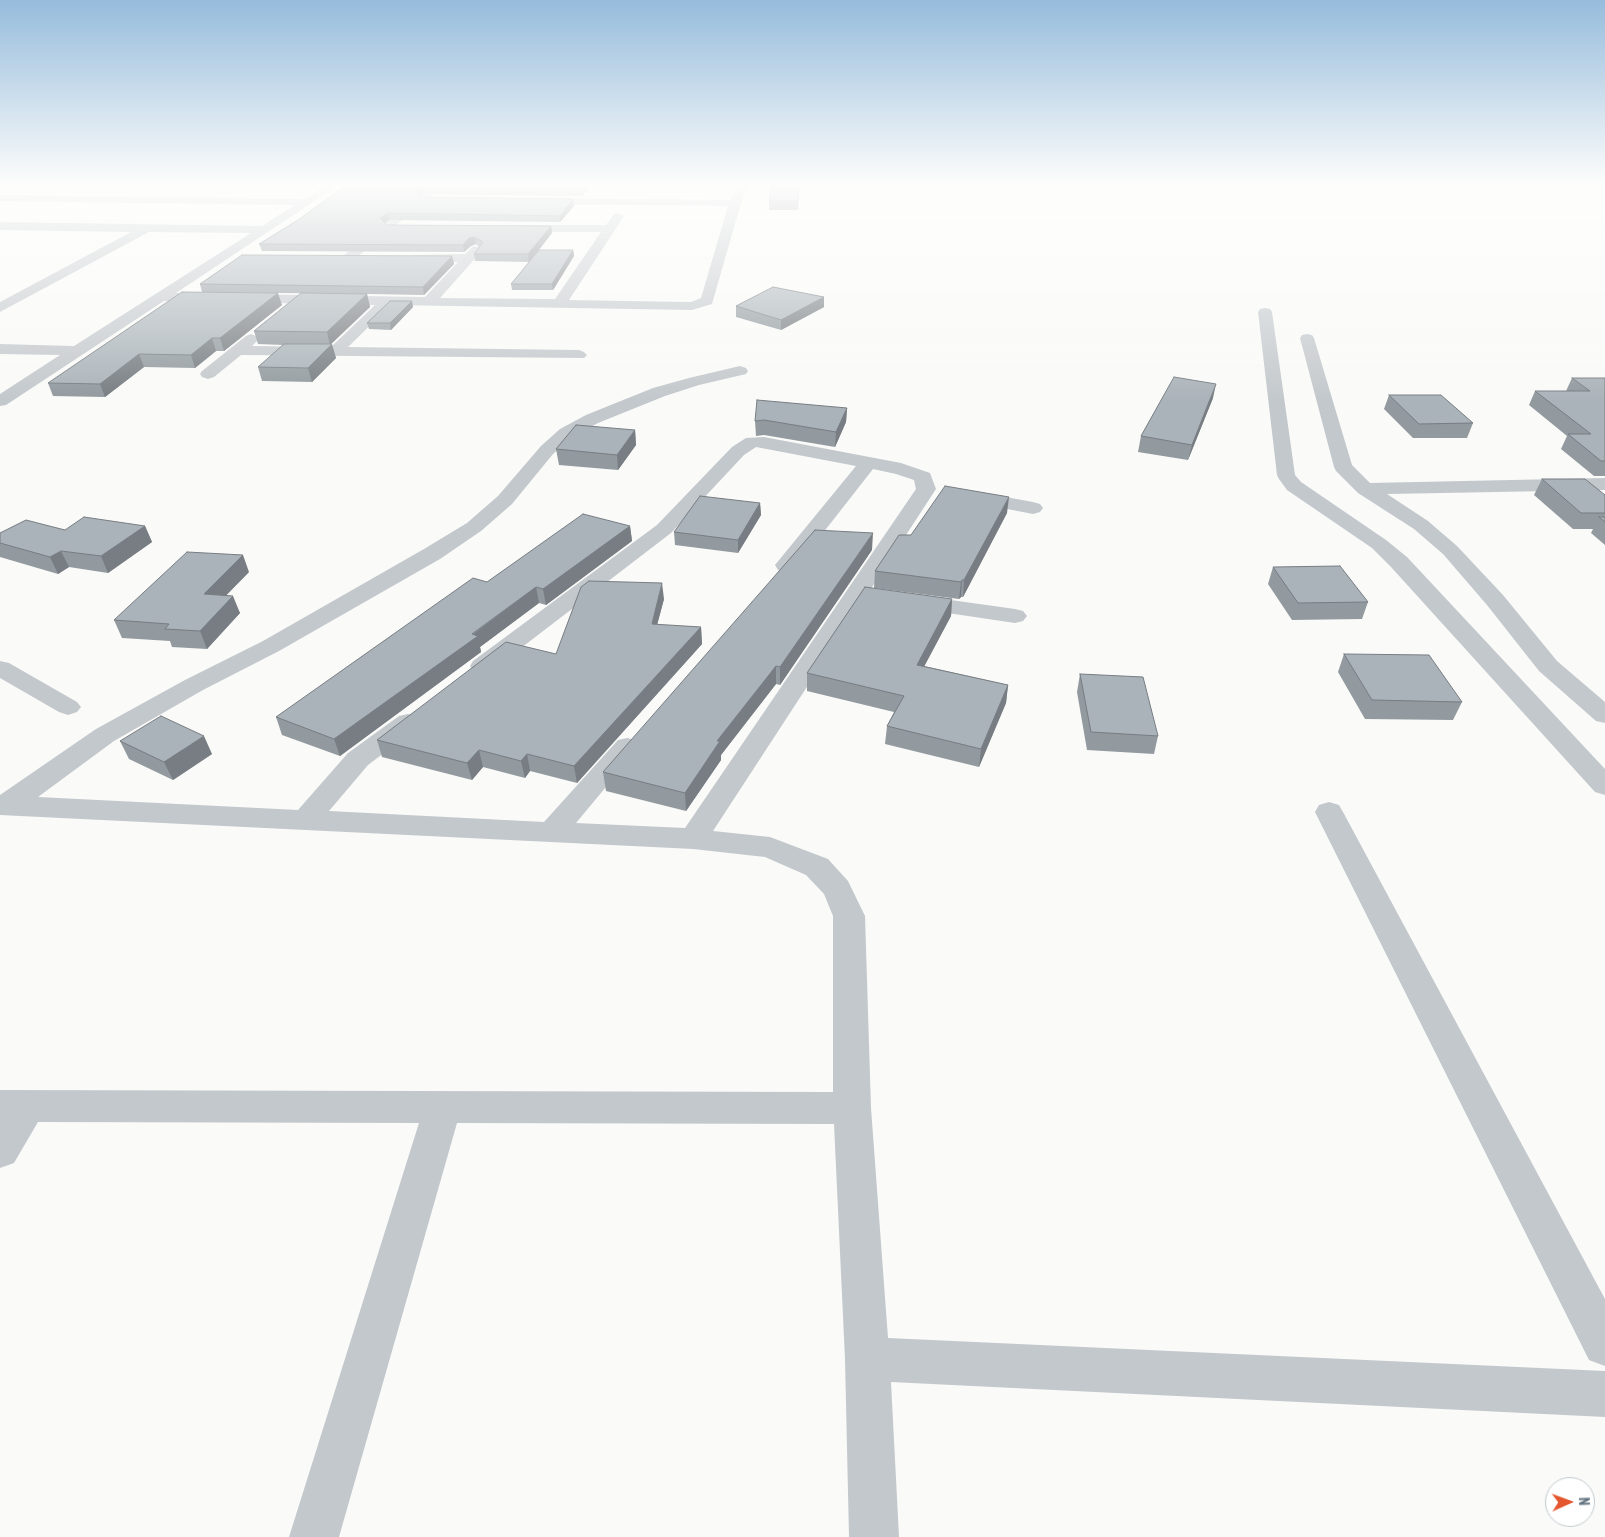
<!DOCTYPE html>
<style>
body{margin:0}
#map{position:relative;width:1605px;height:1537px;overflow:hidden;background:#fafaf8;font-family:"Asap Condensed",sans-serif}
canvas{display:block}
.north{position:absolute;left:1545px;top:1477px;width:50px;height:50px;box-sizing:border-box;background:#fff;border:1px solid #c1c8cd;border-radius:50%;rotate:88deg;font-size:14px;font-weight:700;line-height:20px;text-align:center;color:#657683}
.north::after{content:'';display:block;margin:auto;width:18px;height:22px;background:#e4572e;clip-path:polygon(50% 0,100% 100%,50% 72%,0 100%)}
</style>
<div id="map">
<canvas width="1605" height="1537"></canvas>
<div class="north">N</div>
</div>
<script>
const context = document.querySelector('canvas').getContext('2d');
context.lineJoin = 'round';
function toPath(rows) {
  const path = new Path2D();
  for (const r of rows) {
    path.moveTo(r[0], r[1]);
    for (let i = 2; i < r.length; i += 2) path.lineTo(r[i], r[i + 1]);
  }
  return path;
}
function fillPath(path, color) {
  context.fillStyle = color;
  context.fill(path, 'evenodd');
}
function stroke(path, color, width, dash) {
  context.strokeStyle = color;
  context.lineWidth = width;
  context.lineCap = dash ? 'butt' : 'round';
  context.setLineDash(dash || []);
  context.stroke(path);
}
const minor = toPath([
 [325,186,337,186,176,293,425,297,458,262,415,262,411,261,409,258,411,255,465,254,472,247,476,246,482,250,480,253,440,298,555,299,601,232,514,232,510,231,508,228,510,225,606,225,614,214,618,213,624,216,569,300,691,302,701,298,728,206,536,204,530,201,536,198,731,200,737,186,747,186,741,203,712,304,692,310,391,305,348,347,579,350,584,352,587,355,584,358,241,355,214,377,208,379,202,377,200,374,202,371,246,336,251,334,256,336,259,339,252,346,331,347,375,305,164,301,6,405,0,406,0,394,60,355,0,354,0,344,74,346,251,233,149,232,0,312,0,302,131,232,0,230,0,222,262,226,295,205,0,201,0,195,305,199,325,186],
 [432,186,444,186,352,261,344,261,342,258,344,255,432,186],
 [1265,308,1270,309,1272,312,1295,475,1301,482,1386,540,1407,557,1605,769,1605,795,1595,792,1391,567,1372,548,1287,490,1279,479,1277,475,1258,312,1260,309,1265,308],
 [1307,334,1312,335,1314,338,1352,465,1370,483,1605,478,1605,490,1387,494,1428,521,1457,546,1503,595,1557,661,1605,702,1605,723,1596,721,1539,671,1487,605,1443,554,1414,529,1358,493,1336,471,1334,467,1300,338,1302,335,1307,334],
 [740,366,746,368,748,371,746,374,699,385,665,396,598,423,572,437,553,454,512,504,481,531,440,559,279,651,203,690,114,741,38,797,298,810,348,753,399,716,408,714,417,716,421,722,417,728,368,765,329,811,544,822,618,740,627,738,636,740,640,746,576,823,685,828,916,489,914,480,896,474,873,469,794,570,786,571,778,570,775,565,856,466,756,447,744,455,671,533,491,671,482,673,473,671,470,666,473,661,657,525,732,447,746,438,764,437,901,463,930,473,936,489,713,831,770,837,828,859,848,881,865,916,871,1108,888,1338,1605,1371,1605,1417,891,1382,899,1537,849,1537,845,1359,834,1124,457,1123,339,1537,289,1537,419,1123,38,1122,14,1163,0,1168,0,1090,833,1092,833,916,824,894,806,875,765,857,693,849,0,815,0,795,96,729,185,680,263,641,424,549,467,523,498,496,541,446,560,429,586,415,653,388,689,378,740,366],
 [973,491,1033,502,1040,504,1043,508,1040,512,1033,514,966,501,963,497,966,493,973,491],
 [915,595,1015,609,1023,611,1027,616,1023,621,1015,623,907,607,904,602,907,597,915,595],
 [0,661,9,663,77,702,81,707,77,712,68,715,59,712,0,678,0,661],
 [1329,802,1339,805,1343,812,1605,1299,1605,1366,1589,1360,1315,812,1319,805,1329,802]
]);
const wall = toPath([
 [345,186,590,186,582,196,423,194,420,196,422,197,573,199,574,206,560,222,389,220,385,223,387,225,551,226,552,233,539,250,573,250,574,256,553,290,512,290,511,284,529,262,475,261,474,254,479,247,476,244,471,246,464,252,262,251,259,244,298,220],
 [771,186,800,186,798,210,769,210,769,201],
 [452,256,454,264,424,295,367,294,370,307,331,344,336,358,312,382,262,381,258,367,283,345,258,344,254,331,362,294,202,292,200,284],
 [824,297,824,307,781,330,736,317,736,306],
 [282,305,224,351,216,351,195,368,144,367,105,397,53,396,48,383],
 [413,307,391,330,369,329,367,323],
 [1572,378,1605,378,1605,476,1594,476,1561,449,1567,436,1529,405,1535,391,1566,391],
 [1389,395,1473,423,1467,438,1413,438,1384,409],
 [1213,398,1188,460,1138,452,1141,436],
 [847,408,846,422,835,447,764,435,756,436,755,421],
 [635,430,636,445,618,470,559,465,556,449],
 [1542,479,1605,495,1605,545,1591,533,1593,529,1573,529,1534,495],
 [760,503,761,515,738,553,675,545,674,532],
 [1007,513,963,597,961,597,959,599,874,588,875,571,911,535],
 [145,526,152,542,108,573,69,567,58,574,0,557,0,533],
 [630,526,632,541,546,605,539,603,480,647,481,652,340,756,282,735,276,717,487,582],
 [872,550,780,685,776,684,721,755,721,760,686,811,606,791,603,772],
 [1273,567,1368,602,1362,619,1292,620,1268,584],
 [249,572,226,595,240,613,207,649,172,647,170,641,122,638,114,620],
 [664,599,657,625,701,627,702,644,577,783,530,771,525,778,483,767,472,780,382,757,377,740,556,654],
 [952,599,951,616,924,666,1008,685,1006,703,979,767,885,744,887,726,894,712,807,691,807,673],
 [1344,654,1462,702,1453,720,1365,719,1338,672],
 [1080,674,1158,736,1154,754,1087,750,1077,692],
 [120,741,212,754,173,780,129,759]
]);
const shadedWall = toPath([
 [584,186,590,186,582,196,581,190],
 [422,188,423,194,416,198,415,192],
 [573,199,574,206,560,222,560,216],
 [388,213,389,220,381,225,380,218],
 [551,226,552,233,529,262,528,254],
 [474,237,476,244,471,246,464,252,463,245,469,238],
 [573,250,574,256,553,290,552,284],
 [452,256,454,264,424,295,423,287],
 [278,293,282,305,224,351,220,338],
 [367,294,370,307,330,345,327,332],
 [824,297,824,307,781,330,781,320],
 [412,301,413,307,391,330,390,323],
 [212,338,216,351,195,368,191,355],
 [332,344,336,358,312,382,308,368],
 [139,354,144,367,105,397,100,384],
 [1216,384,1213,398,1188,460,1192,445],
 [847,408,846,422,835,447,836,432],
 [635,430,636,445,618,470,617,455],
 [1009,497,1007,513,963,597,964,580],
 [760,503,761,515,738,553,738,540],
 [145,526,152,542,108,573,101,556],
 [630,526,632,541,546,605,543,589],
 [873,533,872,550,780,685,780,667],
 [61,551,69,567,58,574,50,557],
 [243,555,249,572,211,611,204,594],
 [962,580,961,597,959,599,961,582],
 [662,583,664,599,653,640,652,624],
 [536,587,539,603,480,647,481,652,340,756,334,739],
 [233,596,240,613,207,649,200,631],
 [952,599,951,616,916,682,917,665],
 [701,627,702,644,577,783,574,766],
 [776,666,776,684,721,755,721,760,686,811,685,793,717,741],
 [1008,685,1006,703,979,767,981,749],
 [204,736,212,754,173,780,164,762],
 [479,750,483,767,472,780,467,763],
 [527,754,530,771,525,778,521,761]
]);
const building = toPath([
 [345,186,584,186,581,190,422,188,415,192,422,197,573,199,560,216,388,213,380,218,387,225,551,226,528,254,474,254,483,242,474,237,469,238,463,245,259,244,298,220,345,186],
 [771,186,799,186,798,201,769,201,771,186],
 [539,250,573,250,552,284,511,284,539,250],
 [242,255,452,256,423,287,200,284,242,255],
 [773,287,824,297,781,320,736,306,773,287],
 [182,292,278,293,220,338,212,338,191,355,139,354,100,384,48,383,182,292],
 [301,293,367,294,327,332,254,331,301,293],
 [390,301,412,301,390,323,367,323,390,301],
 [284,344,332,344,308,368,258,367,284,344],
 [1174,377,1216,384,1192,445,1141,436,1174,377],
 [1572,378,1605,378,1605,461,1601,461,1568,434,1591,434,1535,391,1590,391,1572,378],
 [1389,395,1441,395,1473,423,1419,424,1389,395],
 [757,400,847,408,836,432,764,420,755,421,757,400],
 [576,425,635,430,617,455,556,449,576,425],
 [1542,479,1585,479,1605,495,1605,513,1581,513,1542,479],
 [945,486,1009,497,964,580,962,580,961,582,875,571,899,535,911,535,945,486],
 [700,496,760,503,738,540,674,532,700,496],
 [583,514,630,526,543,589,536,587,472,634,478,636,334,739,276,717,473,578,487,582,583,514],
 [84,517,145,526,101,556,61,551,50,557,0,543,0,533,26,520,65,530,84,517],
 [1599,517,1605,517,1605,522,1599,517],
 [815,530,873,533,780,667,776,666,717,741,720,741,685,793,603,772,815,530],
 [187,552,243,555,204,594,233,596,200,631,165,629,169,624,114,620,187,552],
 [1340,566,1368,602,1298,603,1273,567,1340,566],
 [589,581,662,583,652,624,701,627,574,766,527,754,521,761,479,750,467,763,377,740,506,642,556,654,581,587,589,581],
 [865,587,952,599,917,665,1008,685,981,749,887,726,904,696,807,673,865,587],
 [1344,654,1429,655,1462,702,1372,700,1344,654],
 [1080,674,1143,677,1158,736,1091,732,1080,674],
 [161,716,204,736,164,762,120,741,161,716]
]);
fillPath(minor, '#c3c8cc');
fillPath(wall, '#929a9f');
fillPath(shadedWall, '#777d82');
fillPath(building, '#aab3b9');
stroke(building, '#777d82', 1);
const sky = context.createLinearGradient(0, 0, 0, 401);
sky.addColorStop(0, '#96bcdc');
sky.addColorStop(0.46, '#fdfdfc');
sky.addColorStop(1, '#fdfdfc00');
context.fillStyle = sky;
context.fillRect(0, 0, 1605, 401);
</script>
